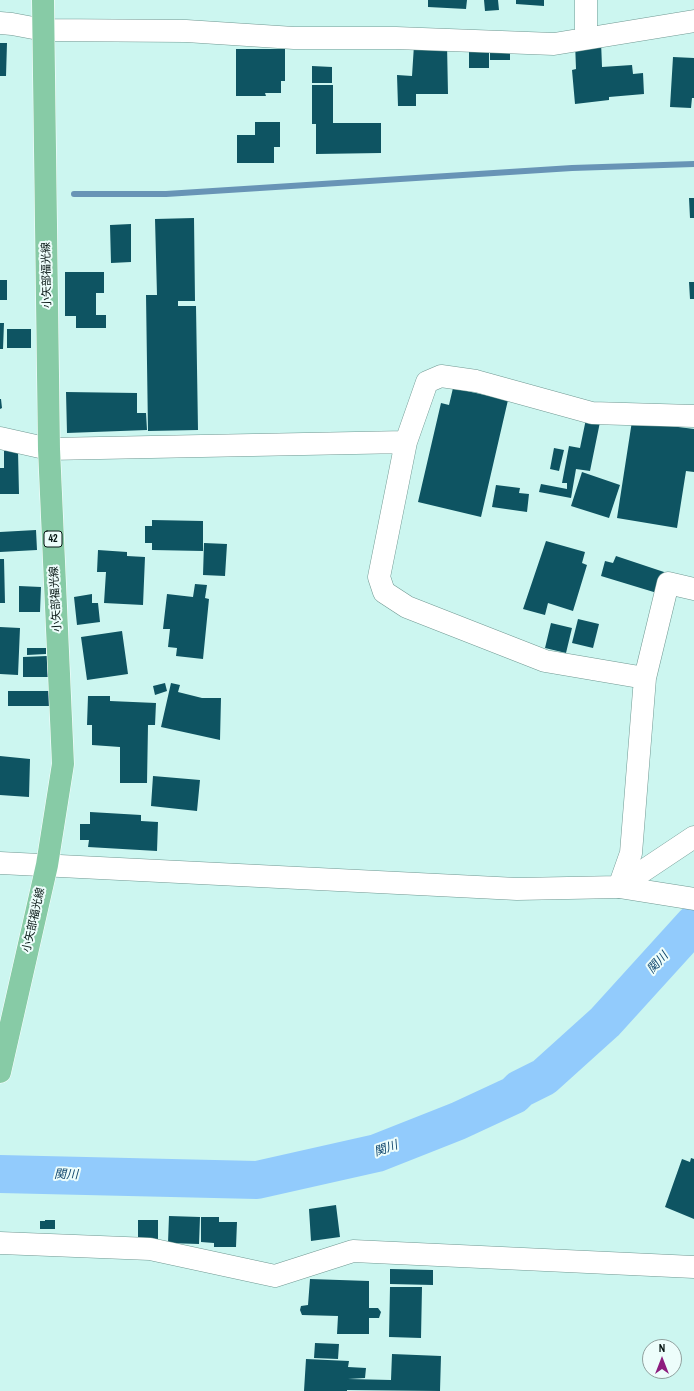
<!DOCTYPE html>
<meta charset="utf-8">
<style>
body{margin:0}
#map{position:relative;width:694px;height:1391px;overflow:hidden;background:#ccf6f0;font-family:"Archivo Narrow",sans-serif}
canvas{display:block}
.north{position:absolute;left:642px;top:1339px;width:40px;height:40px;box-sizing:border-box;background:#edfdfb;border:1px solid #90a09e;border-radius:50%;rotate:0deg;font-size:11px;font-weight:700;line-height:16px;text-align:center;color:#051412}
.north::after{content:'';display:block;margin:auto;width:14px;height:18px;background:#8d1c7e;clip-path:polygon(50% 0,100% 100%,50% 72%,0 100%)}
</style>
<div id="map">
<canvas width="694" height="1391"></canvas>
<div class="north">N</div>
</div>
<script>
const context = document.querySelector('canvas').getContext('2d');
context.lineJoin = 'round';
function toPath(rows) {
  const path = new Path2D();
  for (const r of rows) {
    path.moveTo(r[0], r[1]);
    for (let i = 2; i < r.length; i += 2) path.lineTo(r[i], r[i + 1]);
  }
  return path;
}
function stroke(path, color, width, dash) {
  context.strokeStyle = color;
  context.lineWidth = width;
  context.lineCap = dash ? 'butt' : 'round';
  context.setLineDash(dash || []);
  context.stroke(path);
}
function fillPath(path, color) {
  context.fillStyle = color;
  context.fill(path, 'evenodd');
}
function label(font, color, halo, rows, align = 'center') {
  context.font = font + ' "Archivo Narrow","Noto Sans JP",sans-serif';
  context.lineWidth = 4;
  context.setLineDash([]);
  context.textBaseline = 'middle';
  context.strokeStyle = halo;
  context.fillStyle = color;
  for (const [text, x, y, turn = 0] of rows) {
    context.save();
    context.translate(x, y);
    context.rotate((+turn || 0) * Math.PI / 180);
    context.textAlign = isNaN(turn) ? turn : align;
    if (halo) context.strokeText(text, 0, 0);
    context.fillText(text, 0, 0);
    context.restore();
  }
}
const stream = toPath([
 [74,194,166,194,572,168,694,164]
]);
const river = toPath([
 [0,1174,257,1180,377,1153,458,1121,514,1095,520,1089,544,1077,605,1022,694,924]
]);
const building = toPath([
 [428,0,467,0,466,9,428,7],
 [484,0,498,0,499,10,485,11],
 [516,0,544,0,544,6,516,4],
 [469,41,489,41,489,68,469,68],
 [601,41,602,67,632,65,633,74,643,73,644,94,609,97,609,100,575,104,572,70,576,69,575,42],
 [490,42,510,42,510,60,490,60],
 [0,43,7,43,6,76,0,76],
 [447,44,448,94,416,94,416,106,398,106,397,75,412,76,414,45],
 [236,49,285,49,285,81,281,81,281,93,265,93,266,96,236,96],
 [673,57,694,58,694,98,692,98,691,108,670,107],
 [312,66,332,67,332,83,312,83],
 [312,85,333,85,333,123,381,123,381,153,316,154,316,124,312,124],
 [255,122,280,122,280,147,274,147,274,163,237,163,237,135,255,135],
 [689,198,694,198,694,218,690,218],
 [194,218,195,301,178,301,178,306,196,306,198,430,148,431,146,295,157,295,155,219],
 [131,224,131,262,111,263,110,225],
 [65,272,104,272,104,293,96,293,96,315,106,315,106,328,76,328,76,316,65,316],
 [0,280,7,280,7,300,0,300],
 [689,282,694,282,694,299,690,299],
 [0,323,4,323,3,349,0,349],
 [7,329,31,329,31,348,7,348],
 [453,388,508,400,481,517,418,502,441,403,449,405],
 [66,392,137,393,137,413,146,413,147,430,67,433],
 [0,399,1,399,2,408,0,409],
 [586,419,600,422,590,471,576,469,571,498,539,492,541,484,567,489,567,483,562,483,569,446,580,448],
 [632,421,694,429,694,472,686,471,677,528,617,518],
 [554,448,564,450,559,471,550,469],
 [4,451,18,451,19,494,0,494,0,468,4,468],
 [582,472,620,485,609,518,571,506],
 [496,485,520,488,519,493,529,494,527,512,492,507],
 [152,520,203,521,203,551,152,550,152,543,145,543,145,526,152,526],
 [36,530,37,550,0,552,0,532],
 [546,541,585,552,582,563,587,565,573,611,548,603,545,615,523,609],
 [204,543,227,544,225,576,203,575],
 [98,550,127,552,127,556,145,557,143,605,104,603,106,572,97,572],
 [616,556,664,572,657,593,601,576,605,561,613,563],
 [0,559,4,559,5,603,0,603],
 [195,584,207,585,205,598,209,599,203,659,176,656,177,648,168,647,170,629,163,629,167,594,193,597],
 [19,586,41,587,40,612,19,612],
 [92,594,92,603,98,603,100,622,77,625,74,597],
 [578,619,599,624,593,648,572,643],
 [551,623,572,628,566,653,545,648],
 [0,627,20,628,18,675,0,674],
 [122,631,128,674,87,680,81,637],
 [27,648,46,648,46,654,27,655],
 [47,656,48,677,23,677,23,657],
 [165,683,167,691,155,695,153,686],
 [171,683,180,685,178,692,202,698,221,698,220,740,161,727],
 [8,691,49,691,49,706,8,706],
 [88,696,110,696,110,701,156,703,155,725,148,725,147,783,120,783,120,747,92,745,92,725,87,725],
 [0,756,30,759,29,797,0,795],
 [153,776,200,780,197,811,151,806],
 [90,812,141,815,141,821,158,822,157,851,88,847,89,840,80,840,80,824,90,824],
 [691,1158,694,1159,694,1219,665,1207,682,1159,690,1162],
 [336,1205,340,1237,311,1241,309,1209],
 [169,1216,200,1217,199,1244,168,1243],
 [201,1217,219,1217,219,1222,237,1222,236,1247,214,1247,214,1243,201,1242],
 [45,1220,55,1220,55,1229,40,1229,40,1221,45,1221],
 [138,1220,158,1220,158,1239,138,1239],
 [390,1269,433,1270,433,1285,390,1284],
 [310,1279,369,1281,369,1308,378,1308,381,1312,379,1318,369,1318,369,1334,337,1334,338,1316,302,1315,300,1310,301,1306,308,1305],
 [390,1287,422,1287,421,1338,389,1337],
 [315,1343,339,1344,338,1359,314,1358],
 [392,1354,441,1356,440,1391,347,1390,347,1391,304,1391,306,1359,349,1361,348,1367,366,1368,365,1378,348,1379,391,1380]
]);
const street = toPath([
 [0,23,12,24,44,30,186,31,294,38,396,38,554,44,694,21],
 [586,38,586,0],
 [0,438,49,449,406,442,379,577,384,592,407,607,545,661,645,678,668,583,694,589],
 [406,442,427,382,441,376,476,381,592,413,694,416],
 [645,678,631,853,619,887,694,899],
 [0,1243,150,1249,275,1276,353,1251,694,1267]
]);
const secondary = toPath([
 [0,863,517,889,619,887,694,837]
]);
const primary = toPath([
 [0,1072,47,865,63,764,49,449,43,0]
]);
const shields = [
 [53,539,18]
];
const shieldNames = [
 ["42",53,539]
];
const streetNames = [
 ["小矢部福光線",47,275,-91],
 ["小矢部福光線",56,599,-93],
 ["小矢部福光線",34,920,-77]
];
const waterNames = [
 ["関川",658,963,-48],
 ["関川",386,1149,-19],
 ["関川",66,1175,1]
];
stroke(stream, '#6894b6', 6);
stroke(river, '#92cbfc', 38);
fillPath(building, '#0e5462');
stroke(street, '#709892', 23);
stroke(secondary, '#709892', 23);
stroke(primary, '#fff', 23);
stroke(street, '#fff', 22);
stroke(secondary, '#fff', 22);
stroke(primary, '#87cba6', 22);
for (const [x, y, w] of shields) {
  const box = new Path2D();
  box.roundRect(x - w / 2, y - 8, w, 16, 3);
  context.fillStyle = '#edfdfb';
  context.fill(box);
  stroke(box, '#051412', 1);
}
label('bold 10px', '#051412', null, shieldNames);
label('11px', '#051412', '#edfdfb', streetNames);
label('italic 12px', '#0f466d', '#edfdfb', waterNames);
</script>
